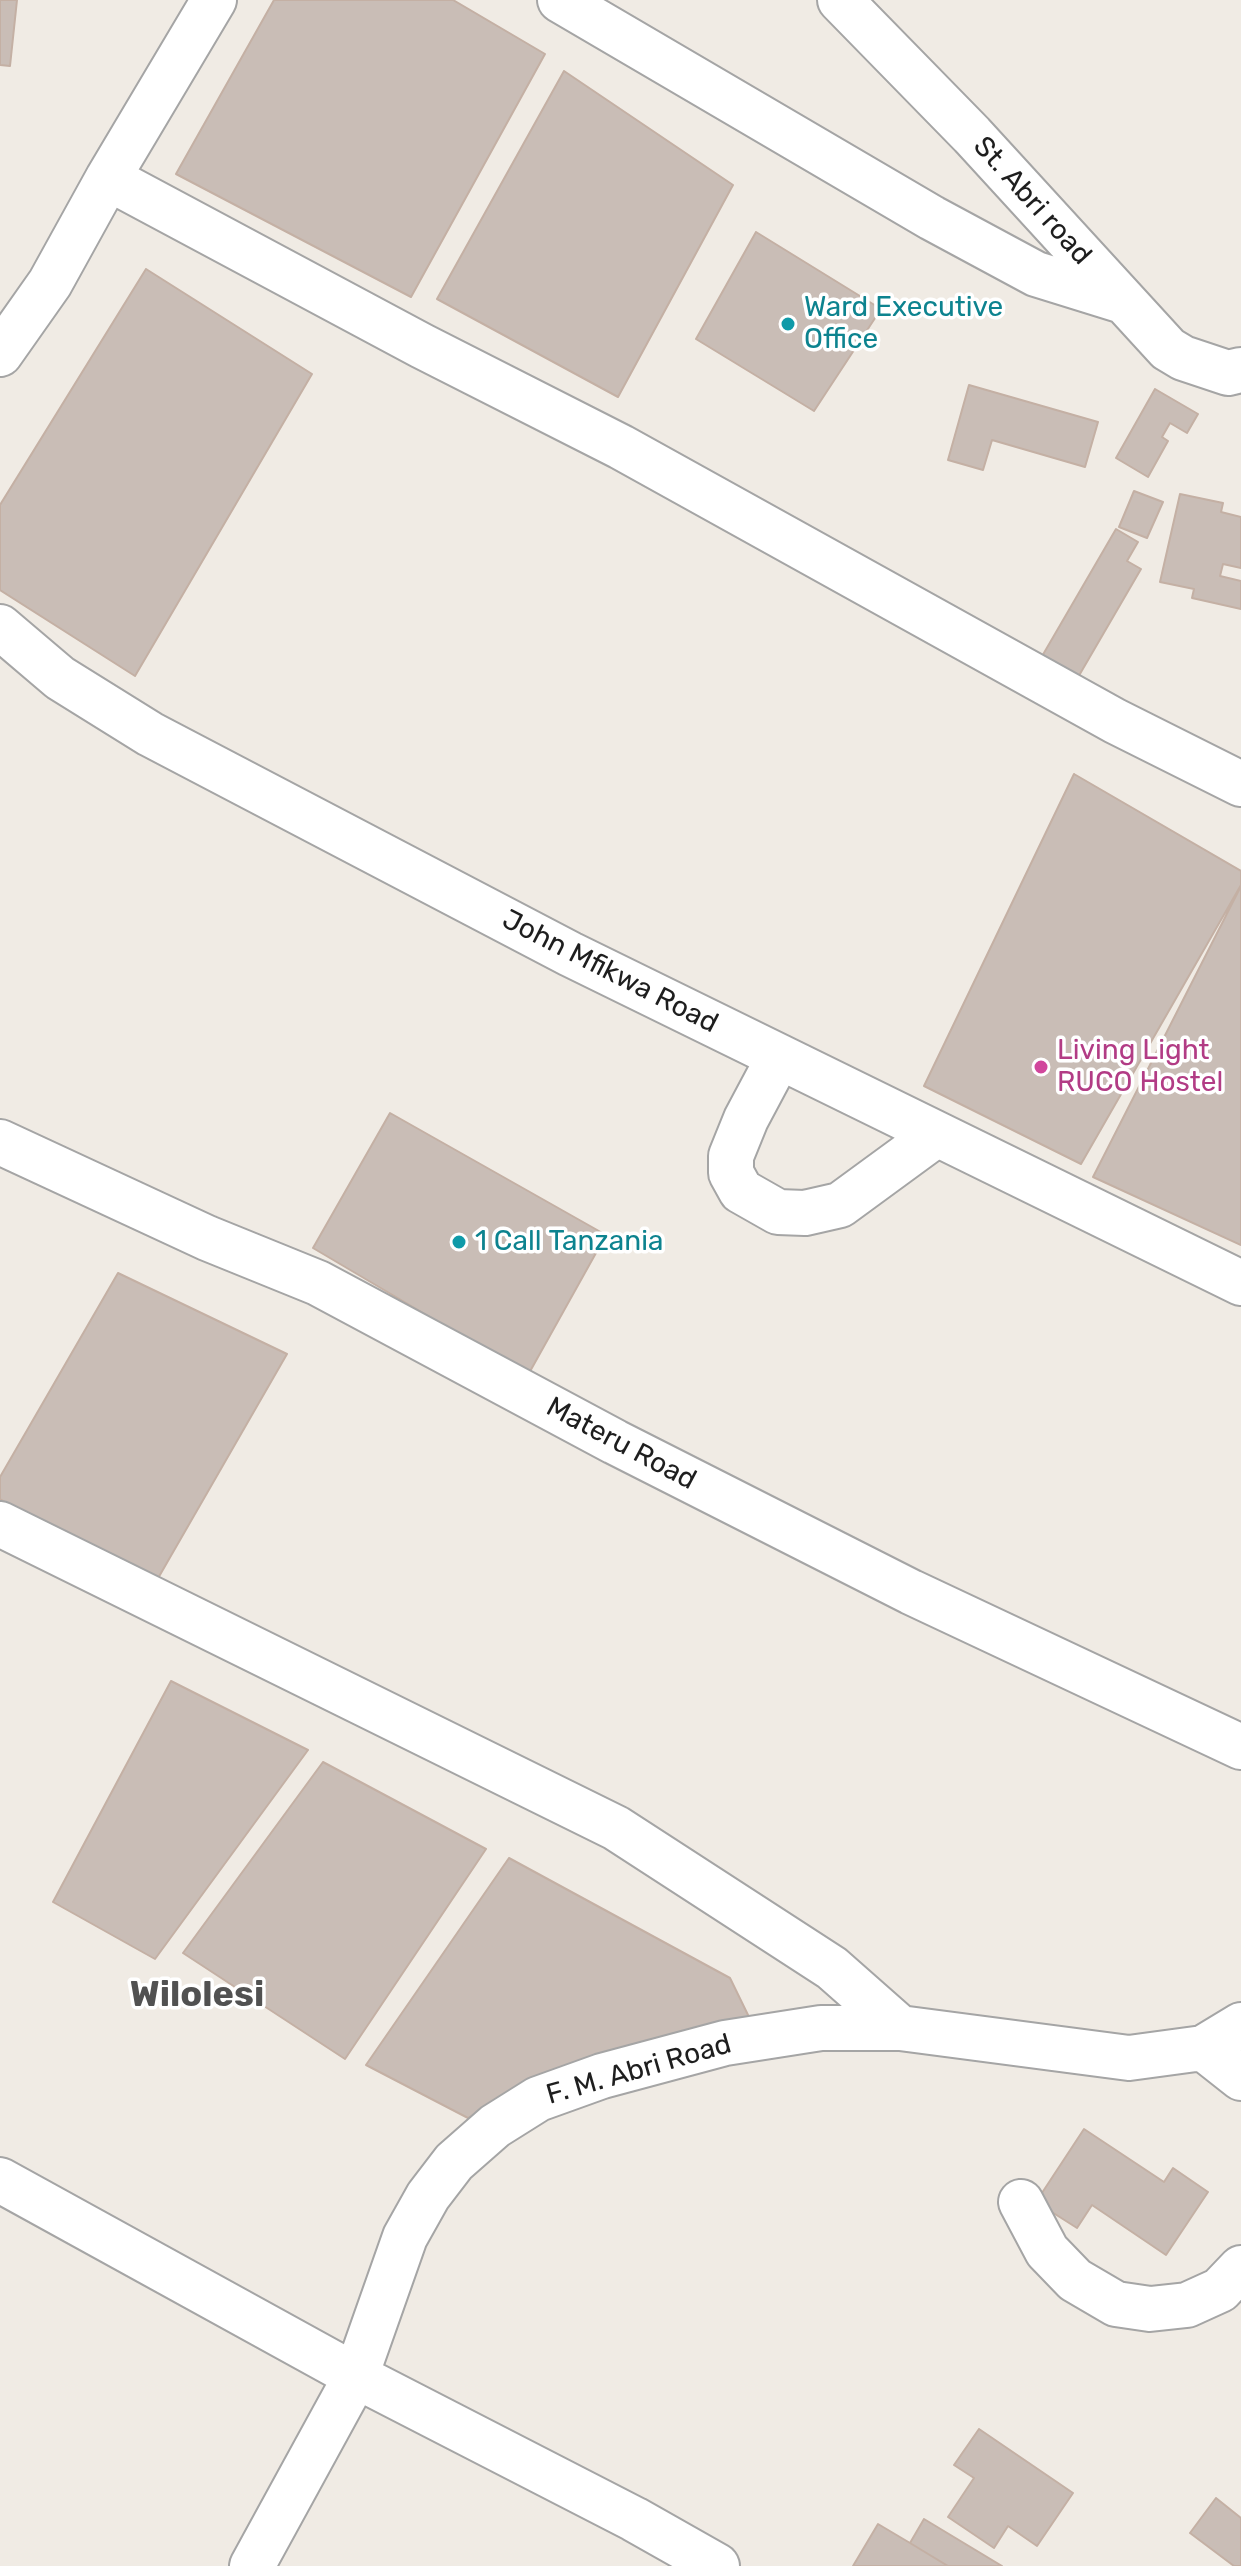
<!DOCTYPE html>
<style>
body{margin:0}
canvas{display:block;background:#f0ebe4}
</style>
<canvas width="1241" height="2566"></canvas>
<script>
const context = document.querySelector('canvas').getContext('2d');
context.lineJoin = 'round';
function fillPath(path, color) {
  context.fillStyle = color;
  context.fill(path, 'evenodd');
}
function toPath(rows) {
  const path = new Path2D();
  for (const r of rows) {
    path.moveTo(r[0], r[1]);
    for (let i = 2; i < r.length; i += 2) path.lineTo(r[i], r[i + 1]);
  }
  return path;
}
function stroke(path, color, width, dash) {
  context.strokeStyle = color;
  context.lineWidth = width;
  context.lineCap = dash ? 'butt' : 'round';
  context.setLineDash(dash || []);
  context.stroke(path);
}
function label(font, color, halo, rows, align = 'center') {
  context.font = font + ' Rubik,sans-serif';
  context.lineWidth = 7;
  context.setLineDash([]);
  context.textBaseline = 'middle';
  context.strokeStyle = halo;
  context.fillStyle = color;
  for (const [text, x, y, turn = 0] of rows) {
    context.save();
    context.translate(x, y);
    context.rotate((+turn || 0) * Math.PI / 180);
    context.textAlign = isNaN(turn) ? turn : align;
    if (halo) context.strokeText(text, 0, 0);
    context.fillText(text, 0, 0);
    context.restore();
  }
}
const building = toPath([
 [0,0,17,0,10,66,0,65,0,0],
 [274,0,453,0,545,54,411,297,176,174,274,0],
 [564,71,733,185,618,397,437,299,564,71],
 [756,232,881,309,814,411,696,339,756,232],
 [146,269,312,374,135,676,0,590,0,505,146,269],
 [969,385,1098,422,1085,467,992,440,983,470,948,460,969,385],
 [1155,389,1198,414,1187,433,1170,423,1162,437,1168,441,1148,477,1116,458,1155,389],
 [1134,491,1163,502,1147,538,1119,527,1134,491],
 [1180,494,1223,503,1221,512,1241,517,1241,568,1223,564,1220,576,1241,581,1241,609,1192,598,1194,589,1160,582,1180,494],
 [1116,529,1138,542,1127,561,1141,569,1077,679,1041,658,1116,529],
 [1074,774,1241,871,1241,885,1081,1164,924,1086,1074,774],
 [1241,886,1241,1245,1093,1177,1241,886],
 [390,1113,606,1235,528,1375,313,1248,390,1113],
 [118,1273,287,1354,153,1587,0,1499,0,1477,118,1273],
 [171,1681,308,1750,155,1959,53,1902,171,1681],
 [323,1762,486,1849,345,2059,183,1953,323,1762],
 [509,1858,730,1978,749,2017,531,2080,468,2118,366,2065,509,1858],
 [1084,2129,1164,2182,1173,2168,1208,2192,1166,2255,1092,2205,1077,2228,1036,2202,1084,2129],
 [979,2429,1073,2493,1037,2546,1008,2526,994,2548,948,2517,974,2478,954,2465,979,2429],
 [1216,2498,1241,2518,1241,2566,1234,2566,1190,2533,1216,2498],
 [924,2519,1002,2566,948,2566,910,2543,924,2519],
 [878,2524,910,2543,948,2566,853,2566,878,2524]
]);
const minor = toPath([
 [560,0,932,218,1036,274,1123,301],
 [840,0,972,135,1168,349,1183,358,1228,373,1241,370],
 [108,178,422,346,621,447,1115,721,1241,784],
 [0,354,50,283,108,178,214,0],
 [0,627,60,678,150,734,570,954,1241,1283],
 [779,1057,746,1119,731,1156,731,1173,741,1191,778,1212,805,1213,840,1205,937,1134],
 [0,1142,207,1238,318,1283,615,1442,911,1592,1241,1747],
 [0,1524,616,1828,832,1968,900,2028],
 [1203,2048,1241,2078],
 [0,2180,356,2376,634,2519,717,2566],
 [1021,2202,1047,2251,1075,2280,1116,2304,1150,2309,1187,2305,1220,2290,1241,2268],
 [252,2566,356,2376,405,2237,428,2196,454,2162,495,2126,538,2099,602,2076,725,2043,821,2028,900,2028,1129,2058,1203,2048,1241,2025]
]);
const markers = [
 [788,324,8,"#0f9aa8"],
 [1041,1067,8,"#d1479c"],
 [459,1242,8,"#0f9aa8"]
];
const streetNames = [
 ["St. Abri road",1032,201,48],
 ["John Mfikwa Road",610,972,27],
 ["Materu Road",621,1444,28],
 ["F. M. Abri Road",639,2070,-16]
];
const cultureNames = [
 ["Ward Executive",804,308],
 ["Office",804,340],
 ["1 Call Tanzania",475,1242]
];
const hotelNames = [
 ["Living Light",1057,1051],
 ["RUCO Hostel",1057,1083]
];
const districtNames = [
 ["Wilolesi",197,1996]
];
fillPath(building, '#c9bdb6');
stroke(building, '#c4b0a4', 2);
stroke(minor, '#a5a5a5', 48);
stroke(minor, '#fff', 44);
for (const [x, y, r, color] of markers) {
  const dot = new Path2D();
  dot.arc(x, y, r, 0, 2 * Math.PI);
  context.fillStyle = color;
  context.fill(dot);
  stroke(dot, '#fff', 3);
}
label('28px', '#1e1e1e', '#fff', streetNames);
label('28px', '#0d838f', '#fff', cultureNames, 'left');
label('28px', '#b23c85', '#fff', hotelNames, 'left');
label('bold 36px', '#515151', '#fff', districtNames);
</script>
